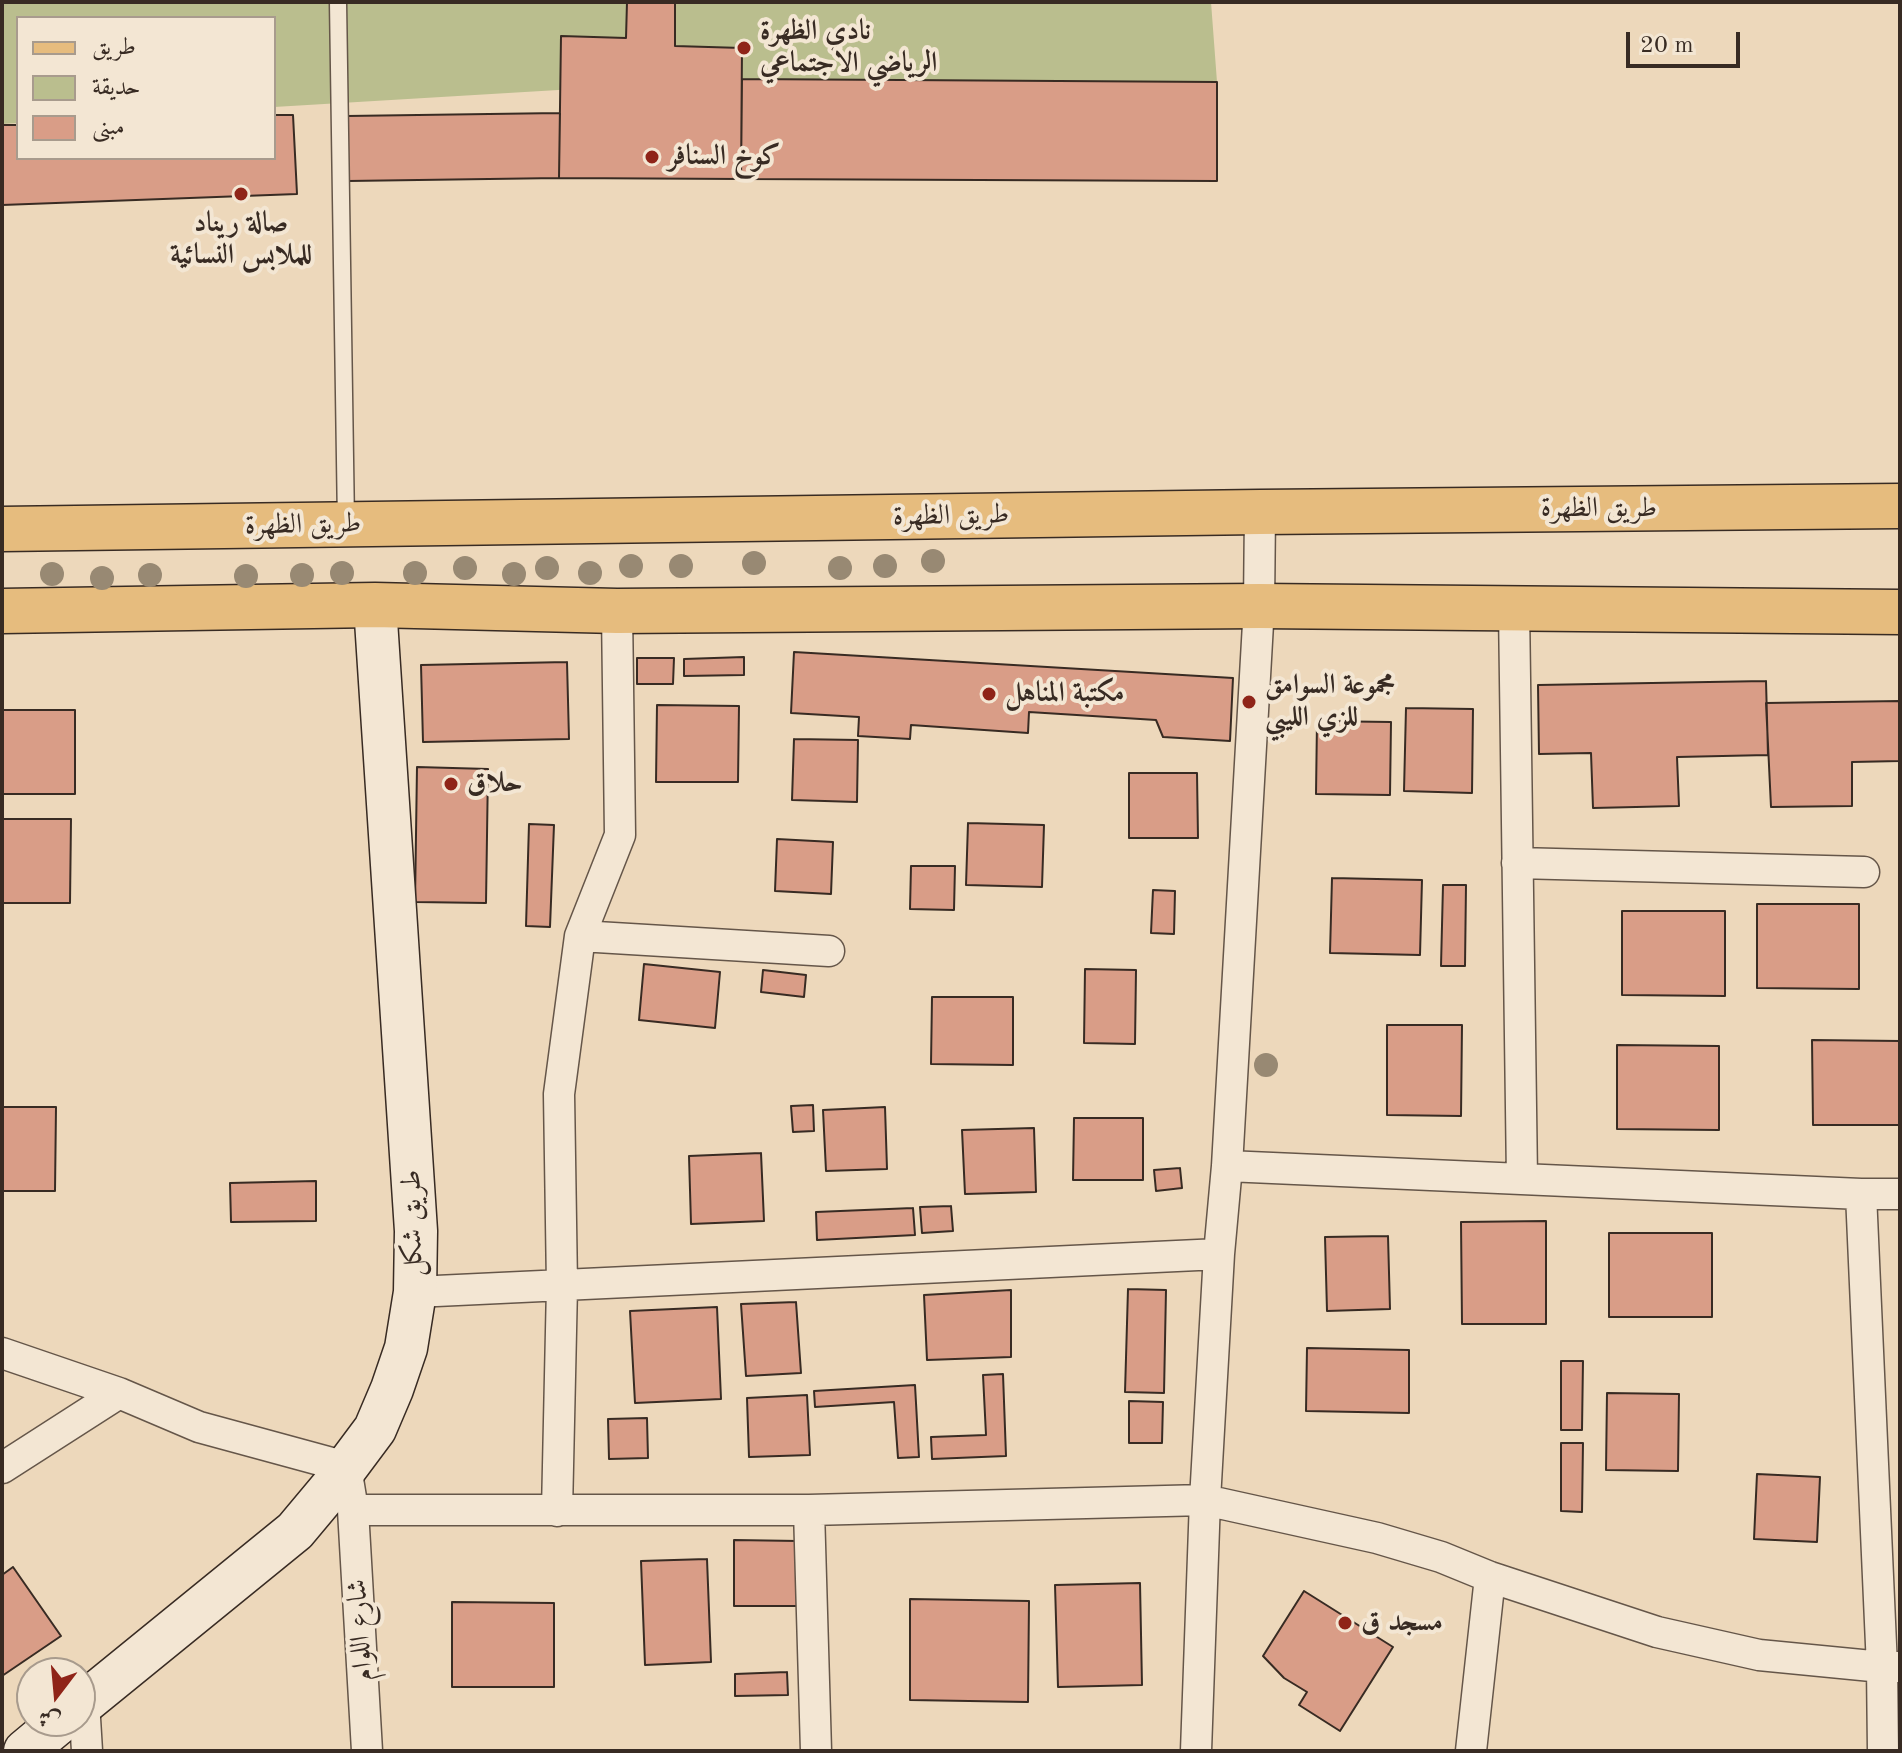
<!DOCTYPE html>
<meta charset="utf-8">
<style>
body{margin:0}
#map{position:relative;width:1902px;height:1753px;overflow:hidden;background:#edd8bb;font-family:"Old Standard TT",Amiri,serif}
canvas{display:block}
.frame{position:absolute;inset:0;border:4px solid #382b23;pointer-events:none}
.legend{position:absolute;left:16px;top:16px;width:260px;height:144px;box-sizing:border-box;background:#f3e6d3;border:2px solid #a89b8d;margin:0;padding:10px 14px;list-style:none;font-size:24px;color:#382b23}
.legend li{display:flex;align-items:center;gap:16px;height:40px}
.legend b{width:40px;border:2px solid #a89b8d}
.north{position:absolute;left:16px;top:1657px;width:80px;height:80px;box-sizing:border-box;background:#f3e6d3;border:2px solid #a89b8d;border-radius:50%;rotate:196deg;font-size:22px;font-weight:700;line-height:32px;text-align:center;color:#382b23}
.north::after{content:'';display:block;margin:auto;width:28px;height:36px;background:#8f2418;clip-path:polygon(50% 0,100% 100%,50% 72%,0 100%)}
.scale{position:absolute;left:1626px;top:32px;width:114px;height:36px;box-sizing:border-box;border:4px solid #382b23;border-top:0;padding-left:10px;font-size:24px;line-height:28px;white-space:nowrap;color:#382b23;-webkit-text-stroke:6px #f3e6d3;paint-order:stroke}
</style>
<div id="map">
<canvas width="1902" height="1753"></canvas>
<div class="frame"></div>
<ul class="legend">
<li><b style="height:10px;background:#e6bc7e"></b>طريق</li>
<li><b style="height:22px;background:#babe8e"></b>حديقة</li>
<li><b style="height:22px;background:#d99d87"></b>مبنى</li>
</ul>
<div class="north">ش</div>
<div class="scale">20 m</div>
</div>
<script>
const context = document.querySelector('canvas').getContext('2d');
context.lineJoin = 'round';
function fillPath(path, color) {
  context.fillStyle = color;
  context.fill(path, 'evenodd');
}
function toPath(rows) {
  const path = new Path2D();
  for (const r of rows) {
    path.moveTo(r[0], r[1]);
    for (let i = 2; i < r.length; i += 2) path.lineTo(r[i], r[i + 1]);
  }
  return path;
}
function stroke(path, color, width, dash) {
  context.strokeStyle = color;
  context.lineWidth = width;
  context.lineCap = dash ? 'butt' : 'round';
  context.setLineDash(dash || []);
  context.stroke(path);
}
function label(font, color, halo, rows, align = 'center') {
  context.font = font + ' "Old Standard TT",Amiri,serif';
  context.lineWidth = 8;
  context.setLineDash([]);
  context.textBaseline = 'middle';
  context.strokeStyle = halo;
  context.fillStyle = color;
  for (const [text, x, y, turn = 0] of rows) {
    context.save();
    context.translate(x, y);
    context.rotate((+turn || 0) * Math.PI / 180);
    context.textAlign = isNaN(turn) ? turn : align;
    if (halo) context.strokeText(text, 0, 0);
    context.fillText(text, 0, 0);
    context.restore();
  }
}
const green = toPath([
 [2,2,1211,2,1217,82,742,79,274,107,274,18,18,18,18,123,2,124]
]);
const building = toPath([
 [627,2,675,2,675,46,742,48,741,179,559,178,561,36,626,38,627,2],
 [742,79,1217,82,1217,181,741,179,742,79],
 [560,113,559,178,348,181,347,116,560,113],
 [274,115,293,115,297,194,2,205,2,125,18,125,18,158,274,158,274,115],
 [794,652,1233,678,1230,741,1163,737,1156,720,1029,712,1028,733,911,725,910,739,858,736,859,717,791,713,794,652],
 [744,657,744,675,684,676,684,659,744,657],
 [637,658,674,658,673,684,637,684,637,658],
 [567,662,569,739,423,742,421,665,567,662],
 [1766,681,1768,755,1677,757,1679,806,1593,808,1591,753,1539,754,1538,685,1766,681],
 [1900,701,1900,761,1852,762,1852,806,1771,807,1766,703,1900,701],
 [657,705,739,706,738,782,656,782,657,705],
 [1406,708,1473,709,1472,793,1404,791,1406,708],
 [2,710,75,710,75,794,2,794,2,710],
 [1317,721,1391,722,1390,795,1316,794,1317,721],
 [794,739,858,740,857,802,792,800,794,739],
 [417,767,488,769,486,903,415,902,417,767],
 [1129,773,1197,773,1198,838,1129,838,1129,773],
 [2,819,71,819,70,903,2,903,2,819],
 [968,823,1044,825,1042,887,966,885,968,823],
 [529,824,554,825,550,927,526,926,529,824],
 [777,839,833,842,831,894,775,891,777,839],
 [911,866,955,866,954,910,910,909,911,866],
 [1332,878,1422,880,1420,955,1330,953,1332,878],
 [1443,885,1466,885,1465,966,1441,966,1443,885],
 [1153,890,1175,891,1174,934,1151,933,1153,890],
 [1757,904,1859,904,1859,989,1757,988,1757,904],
 [1622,911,1725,911,1725,996,1622,995,1622,911],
 [644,964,720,972,715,1028,639,1020,644,964],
 [1085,969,1136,970,1135,1044,1084,1043,1085,969],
 [763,970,806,975,804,997,761,992,763,970],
 [932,997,1013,997,1013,1065,931,1064,932,997],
 [1387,1025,1462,1025,1461,1116,1387,1115,1387,1025],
 [1812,1040,1900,1041,1900,1125,1813,1125,1812,1040],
 [1617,1045,1719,1046,1719,1130,1617,1129,1617,1045],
 [813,1105,814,1131,793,1132,791,1106,813,1105],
 [2,1107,56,1107,55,1191,2,1191,2,1107],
 [885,1107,887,1169,826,1171,823,1110,885,1107],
 [1074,1118,1143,1118,1143,1180,1073,1180,1074,1118],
 [1034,1128,1036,1192,965,1194,962,1130,1034,1128],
 [761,1153,764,1221,691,1224,689,1156,761,1153],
 [1180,1168,1182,1188,1156,1191,1154,1170,1180,1168],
 [316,1181,316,1221,231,1222,230,1183,316,1181],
 [951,1206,953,1231,922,1233,920,1207,951,1206],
 [913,1208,915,1235,817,1240,816,1212,913,1208],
 [1546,1221,1546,1324,1462,1324,1461,1222,1546,1221],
 [1609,1233,1712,1233,1712,1317,1609,1317,1609,1233],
 [1388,1236,1390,1309,1327,1311,1325,1237,1388,1236],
 [1128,1289,1166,1290,1164,1393,1125,1392,1128,1289],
 [1011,1290,1011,1357,927,1360,924,1295,1011,1290],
 [796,1302,801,1373,746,1376,741,1304,796,1302],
 [717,1307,721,1399,635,1403,630,1311,717,1307],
 [1307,1348,1409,1350,1409,1413,1306,1411,1307,1348],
 [1561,1361,1583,1361,1582,1430,1561,1430,1561,1361],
 [1003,1374,1006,1456,932,1459,931,1437,986,1435,983,1375,1003,1374],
 [915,1385,919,1457,898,1458,894,1402,815,1407,814,1391,915,1385],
 [1607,1393,1679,1394,1678,1471,1606,1470,1607,1393],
 [807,1395,810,1455,749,1457,747,1398,807,1395],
 [1129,1401,1163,1402,1162,1443,1129,1443,1129,1401],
 [647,1418,648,1458,609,1459,608,1419,647,1418],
 [1561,1443,1583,1443,1582,1512,1561,1511,1561,1443],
 [1757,1474,1820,1477,1817,1542,1754,1539,1757,1474],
 [734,1540,798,1541,797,1606,734,1606,734,1540],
 [707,1559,711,1662,645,1665,641,1561,707,1559],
 [13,1567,61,1636,2,1676,2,1575,13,1567],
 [1140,1583,1142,1685,1058,1687,1055,1585,1140,1583],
 [1304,1591,1393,1647,1340,1731,1299,1705,1307,1692,1284,1678,1263,1656,1304,1591],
 [910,1599,1029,1601,1028,1702,910,1700,910,1599],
 [452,1602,554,1603,554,1687,452,1687,452,1602],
 [787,1672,788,1695,735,1696,735,1674,787,1672]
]);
const lane = toPath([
 [338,2,346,524]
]);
const street = toPath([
 [1514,608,1522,1179],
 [1517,863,1864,872],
 [580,936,829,951],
 [1227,1166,1861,1194,1900,1194],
 [1861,1194,1882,1667,1883,1751],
 [415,1292,1219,1254],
 [2,1353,119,1393,199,1427,346,1467,353,1510,367,1751],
 [2,1468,119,1393],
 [353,1510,809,1510,1205,1500,1377,1538,1441,1557,1490,1577,1657,1632,1759,1655,1882,1667,1900,1667],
 [809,1510,816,1751],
 [557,1511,562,1286,559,1094,580,936,620,835,617,611],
 [84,1702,87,1751],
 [1196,1751,1205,1500,1219,1254,1227,1166,1259,606,1260,512],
 [1471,1751,1490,1577]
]);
const secondary = toPath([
 [80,1706,295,1531,331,1488,375,1429,392,1389,406,1348,415,1292,416,1231,375,605],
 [25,1751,61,1721]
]);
const primary = toPath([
 [2,529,1260,512,1900,506],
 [2,611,375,605,617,611,1259,606,1900,612]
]);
const trees = [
 [933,561],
 [754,563],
 [631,566],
 [681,566],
 [885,566],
 [465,568],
 [547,568],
 [840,568],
 [342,573],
 [415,573],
 [590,573],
 [52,574],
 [514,574],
 [150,575],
 [302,575],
 [246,576],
 [102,578],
 [1266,1065]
];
const markers = [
 [744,48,8,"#8f2418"],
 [652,157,8,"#8f2418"],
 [241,194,8,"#8f2418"],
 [989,694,8,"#8f2418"],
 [1249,702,8,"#8f2418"],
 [451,784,8,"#8f2418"],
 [1345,1623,8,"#8f2418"]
];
const poiNames = [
 ["نادي الظهرة",760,32],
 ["الرياضي الاجتماعي",760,64],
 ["كوخ السنافر",668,157],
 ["صالة ريناد",241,224,"center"],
 ["للملابس النسائية",241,256,"center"],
 ["مجموعة السوامق",1265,686],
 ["للزي الليبي",1265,718],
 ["مكتبة المناهل",1005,694],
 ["حلاق",467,784],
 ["مسجد ق",1361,1623]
];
const streetNames = [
 ["طريق الظهرة",1599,509],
 ["طريق الظهرة",951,516,-1],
 ["طريق الظهرة",303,525,-1],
 ["طريق شكل",413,1223,-91],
 ["شارع اللوام",361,1630,-94]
];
fillPath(green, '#babe8e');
fillPath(building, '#d99d87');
stroke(building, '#382b23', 2);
stroke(lane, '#655649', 19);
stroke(street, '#655649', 33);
stroke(secondary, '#382b23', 45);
stroke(primary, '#382b23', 47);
stroke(lane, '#f3e6d3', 16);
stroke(street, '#f3e6d3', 30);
stroke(secondary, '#f3e6d3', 42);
stroke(primary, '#e6bc7e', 44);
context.fillStyle = '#988973';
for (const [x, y] of trees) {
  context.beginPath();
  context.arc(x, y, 12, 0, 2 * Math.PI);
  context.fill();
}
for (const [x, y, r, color] of markers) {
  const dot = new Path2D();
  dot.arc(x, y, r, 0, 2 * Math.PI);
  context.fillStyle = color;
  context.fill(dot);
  stroke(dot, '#f3e6d3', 3);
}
label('bold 28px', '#382b23', '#f3e6d3', poiNames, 'left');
label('28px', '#382b23', '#f3e6d3', streetNames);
</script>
